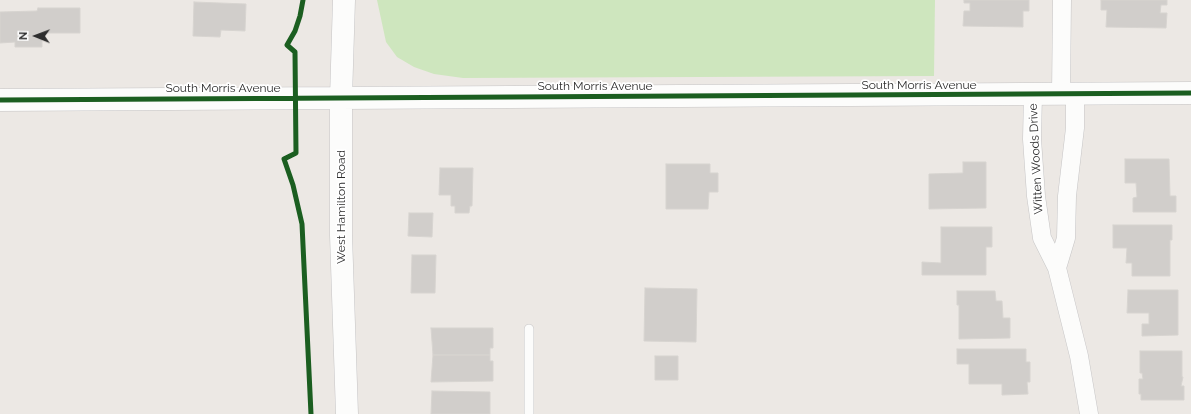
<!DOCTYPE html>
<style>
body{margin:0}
#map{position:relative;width:1191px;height:414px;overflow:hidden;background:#ece8e4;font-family:Raleway,sans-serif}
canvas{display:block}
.north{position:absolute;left:16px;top:16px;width:40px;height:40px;-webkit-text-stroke:3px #fff;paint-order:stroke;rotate:271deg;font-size:11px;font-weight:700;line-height:16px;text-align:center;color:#2e2e2e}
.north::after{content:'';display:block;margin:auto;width:14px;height:18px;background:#2e2e2e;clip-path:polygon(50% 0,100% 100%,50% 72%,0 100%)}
</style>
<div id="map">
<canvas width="1191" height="414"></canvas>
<div class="north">N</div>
</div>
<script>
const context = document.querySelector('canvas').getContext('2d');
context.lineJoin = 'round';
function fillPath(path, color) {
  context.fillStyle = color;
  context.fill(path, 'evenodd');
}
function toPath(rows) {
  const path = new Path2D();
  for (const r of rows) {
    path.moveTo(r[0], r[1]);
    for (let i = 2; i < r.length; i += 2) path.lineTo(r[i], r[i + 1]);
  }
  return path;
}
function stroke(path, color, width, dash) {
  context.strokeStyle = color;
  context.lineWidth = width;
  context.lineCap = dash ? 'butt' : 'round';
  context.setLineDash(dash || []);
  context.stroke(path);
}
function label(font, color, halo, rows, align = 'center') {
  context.font = font + ' Raleway,sans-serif';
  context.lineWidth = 3.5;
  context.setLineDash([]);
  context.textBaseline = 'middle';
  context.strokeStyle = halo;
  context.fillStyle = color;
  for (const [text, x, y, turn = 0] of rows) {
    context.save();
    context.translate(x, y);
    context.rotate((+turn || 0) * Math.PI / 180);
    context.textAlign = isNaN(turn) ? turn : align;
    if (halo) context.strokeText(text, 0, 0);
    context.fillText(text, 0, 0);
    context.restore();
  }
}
const green = toPath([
 [377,0,935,0,934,76,463,78,434,74,414,67,397,57,386,42]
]);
const building = toPath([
 [964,0,1029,0,1029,11,1023,11,1023,27,963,26,964,11,970,11,970,3,964,3,964,0],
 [1101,0,1167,0,1167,5,1161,5,1160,13,1167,13,1166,28,1106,27,1107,10,1101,10,1101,0],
 [194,2,246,4,245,31,221,30,220,37,193,36,194,2],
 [38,8,80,8,80,33,42,33,42,47,15,47,15,42,0,43,0,12,37,11,38,8],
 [1125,159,1169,159,1170,196,1176,196,1176,212,1133,212,1133,198,1137,197,1136,183,1125,183,1125,159],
 [963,162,986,162,986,208,929,209,929,174,963,173,963,162],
 [666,164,710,164,710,173,718,173,718,192,709,192,708,209,666,209,666,164],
 [440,168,473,168,472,206,470,206,469,213,455,213,455,206,451,206,451,195,439,195,440,168],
 [409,213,433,213,432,237,408,236,409,213],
 [1113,225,1172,225,1172,240,1170,240,1170,276,1132,276,1132,263,1126,263,1127,248,1113,248,1113,225],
 [941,227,992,227,992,247,986,247,986,275,922,275,922,262,941,263,941,227],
 [412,255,436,255,435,293,411,293,412,255],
 [645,288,697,289,696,342,644,341,645,288],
 [1128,290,1178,290,1178,335,1142,336,1142,324,1149,324,1149,313,1127,313,1128,290],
 [957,291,995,291,996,301,1002,301,1003,318,1010,318,1010,338,959,339,959,305,957,305,957,291],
 [431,328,493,328,493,348,490,348,490,355,433,355,431,328],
 [957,349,1026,349,1026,362,1030,362,1030,382,1027,382,1028,394,1002,395,1002,384,969,384,969,364,957,364,957,349],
 [1140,351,1182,351,1182,377,1183,377,1181,386,1184,386,1184,400,1141,400,1141,394,1139,394,1139,379,1143,379,1142,373,1140,373,1140,351],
 [433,355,490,355,490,361,493,361,493,381,431,382,433,355],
 [655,356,678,356,678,380,655,380,655,356],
 [432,391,490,392,490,414,431,414,432,391]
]);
const lane = toPath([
 [529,414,529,329]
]);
const street = toPath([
 [1033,94,1032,139,1036,196,1042,238,1057,268,1079,356,1089,414],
 [1061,94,1062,0],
 [1057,268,1066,238,1067,196,1075,128,1075,94]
]);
const secondary = toPath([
 [344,0,341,98,341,235,347,414],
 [0,100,1191,93]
]);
const cycleway = toPath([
 [303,0,300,16,295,31,287,45,295,52,296,153,284,159,293,185,302,224,311,414],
 [0,100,1191,93]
]);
const streetNames = [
 ["South Morris Avenue",919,85],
 ["South Morris Avenue",595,86],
 ["South Morris Avenue",223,88],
 ["Witten Woods Drive",1036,159,-93],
 ["West Hamilton Road",341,207,-90]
];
fillPath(green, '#cee6be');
fillPath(building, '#d1cecb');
stroke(building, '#d7d4d0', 1);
stroke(lane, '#c5c4c5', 10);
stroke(street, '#c5c4c5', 19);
stroke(secondary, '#c5c4c5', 23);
stroke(lane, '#fcfcfb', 9);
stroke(street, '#fcfcfb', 18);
stroke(secondary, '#fcfcfb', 22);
stroke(cycleway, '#1b5e20', 5);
label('12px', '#2e2e2e', '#fff', streetNames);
</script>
